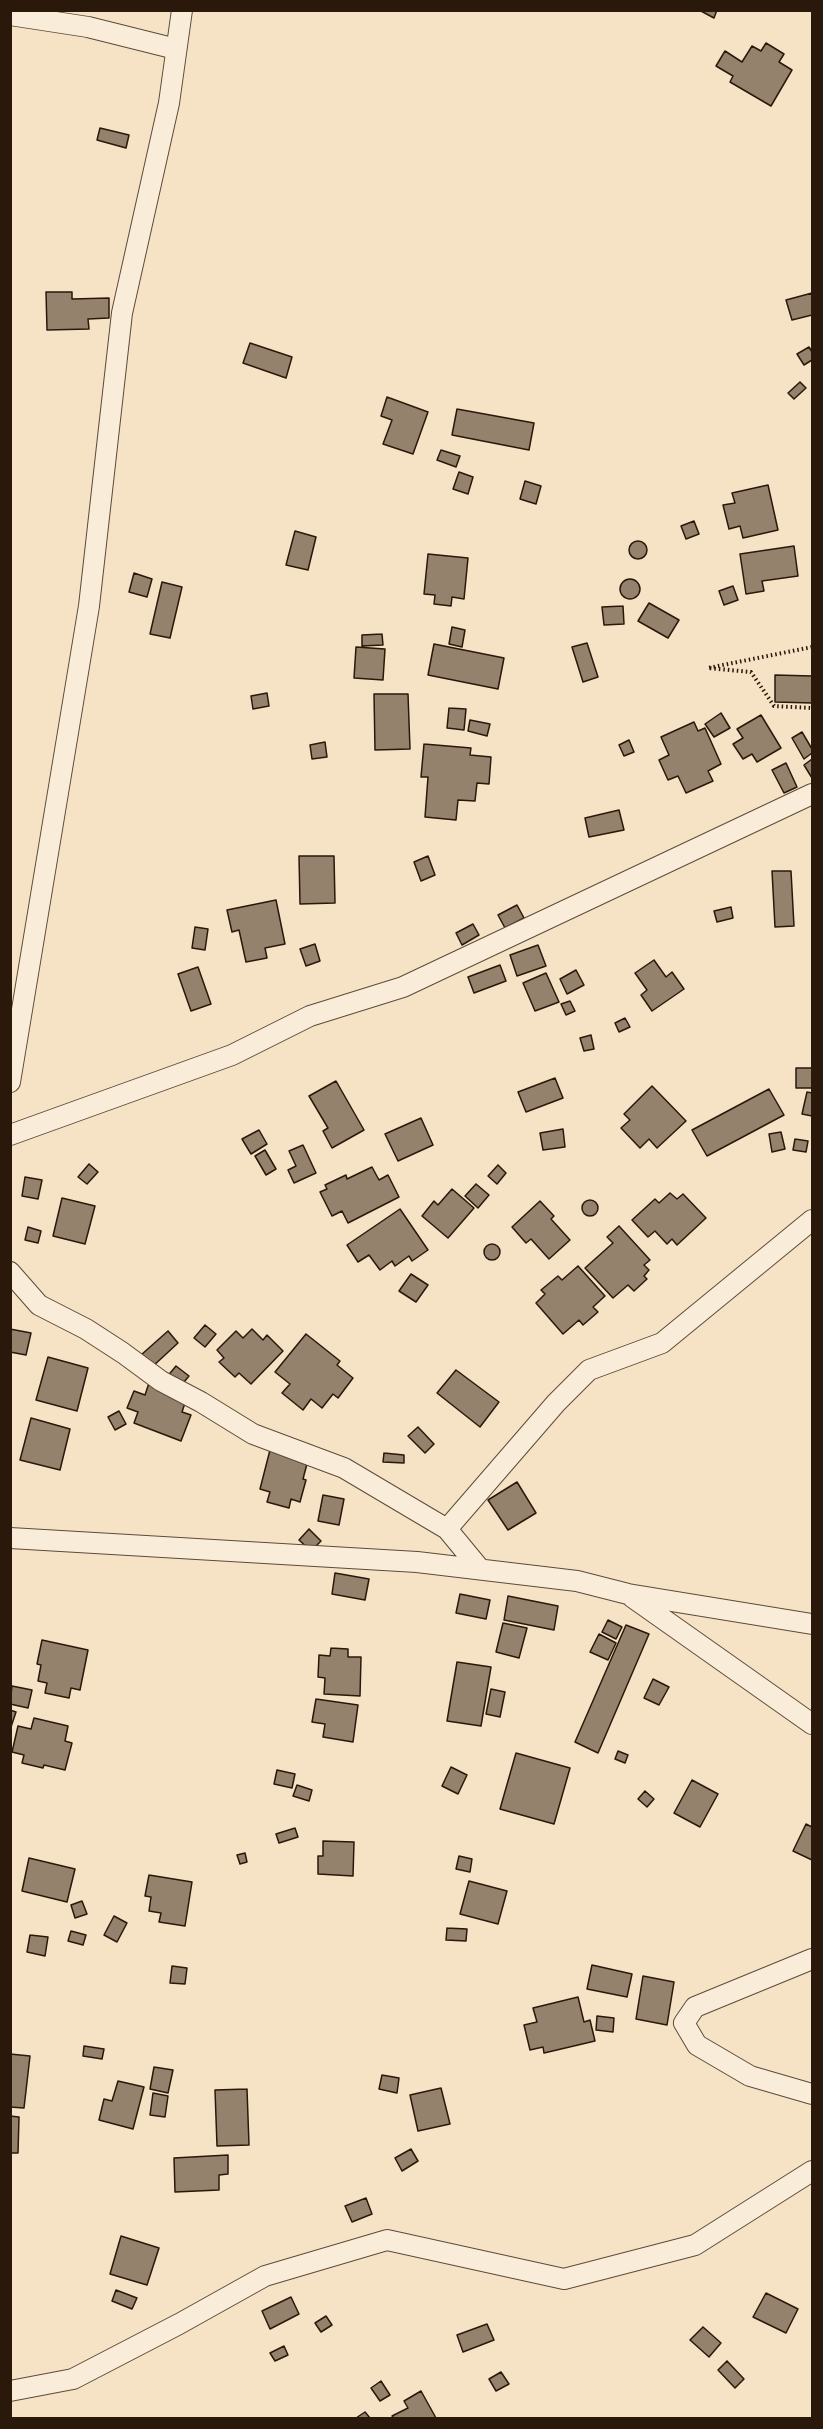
<!DOCTYPE html>
<style>
body{margin:0}
#map{position:relative;width:823px;height:2429px;overflow:hidden;background:#f6e3c6;font-family:"Sorts Mill Goudy",serif}
canvas{display:block}
.frame{position:absolute;inset:0;border:12px solid #2a180a;pointer-events:none}
</style>
<div id="map">
<canvas width="823" height="2429"></canvas>
<div class="frame"></div>
</div>
<script>
const context = document.querySelector('canvas').getContext('2d');
context.lineJoin = 'round';
function fillPath(path, color) {
  context.fillStyle = color;
  context.fill(path, 'evenodd');
}
function toPath(rows) {
  const path = new Path2D();
  for (const r of rows) {
    if (r.length === 3) {
      path.moveTo(r[0] + r[2], r[1]);
      path.arc(r[0], r[1], r[2], 0, 2 * Math.PI);
      continue;
    }
    path.moveTo(r[0], r[1]);
    for (let i = 2; i < r.length; i += 2) path.lineTo(r[i], r[i + 1]);
  }
  return path;
}
function stroke(path, color, width, dash) {
  context.strokeStyle = color;
  context.lineWidth = width;
  context.lineCap = dash ? 'butt' : 'round';
  context.setLineDash(dash || []);
  context.stroke(path);
}
const building = toPath([
 [699,10,717,10,714,18,699,10],
 [766,43,784,54,779,62,792,70,771,106,730,82,733,76,716,66,725,51,742,62,752,46,761,51,766,43],
 [100,128,129,135,126,148,97,140,100,128],
 [46,292,72,292,72,299,109,298,109,318,88,319,89,329,47,330,46,292],
 [812,293,812,315,792,320,786,300,812,293],
 [250,343,292,357,286,378,243,363,250,343],
 [809,347,812,352,812,360,804,365,797,354,809,347],
 [800,382,806,388,794,399,788,393,800,382],
 [387,397,428,412,413,454,383,444,392,420,381,416,387,397],
 [457,409,534,423,529,450,452,435,457,409],
 [441,450,460,456,456,467,437,460,441,450],
 [459,472,473,477,468,494,453,489,459,472],
 [525,481,541,486,536,504,520,499,525,481],
 [768,485,778,530,743,538,740,526,729,529,723,505,735,503,732,493,768,485],
 [694,521,699,534,686,539,681,526,694,521],
 [295,531,316,537,308,570,286,565,295,531],
 [638,550,9],
 [794,546,798,576,762,581,764,591,746,594,740,554,794,546],
 [428,554,468,558,464,599,452,597,451,606,434,604,435,595,424,594,428,554],
 [134,573,152,579,147,597,129,592,134,573],
 [630,589,10],
 [162,582,182,587,170,638,150,634,162,582],
 [733,586,738,600,724,605,719,591,733,586],
 [649,603,679,620,668,638,638,621,649,603],
 [623,606,624,624,604,625,602,607,623,606],
 [452,627,465,630,462,647,449,644,452,627],
 [382,634,383,645,362,646,362,635,382,634],
 [587,643,598,677,583,682,572,647,587,643],
 [434,644,504,658,498,689,428,675,434,644],
 [356,647,385,649,383,680,354,678,356,647],
 [775,675,812,676,812,703,775,702,775,675],
 [267,693,269,706,253,709,251,696,267,693],
 [374,694,408,694,410,749,375,750,374,694],
 [449,708,466,709,464,730,447,728,449,708],
 [721,713,730,728,714,737,705,724,721,713],
 [761,715,781,748,757,762,752,754,743,759,733,744,743,738,737,729,761,715],
 [470,720,490,724,487,736,468,731,470,720],
 [694,722,698,731,705,728,721,764,708,771,713,781,686,793,678,776,668,780,659,760,669,755,661,737,694,722],
 [802,732,812,749,812,753,804,759,792,738,802,732],
 [629,740,634,752,624,756,619,745,629,740],
 [325,742,327,757,312,759,310,745,325,742],
 [424,744,471,748,470,755,491,757,489,784,477,783,475,801,458,800,456,820,425,817,428,777,421,777,424,744],
 [812,759,812,778,804,765,812,759],
 [786,763,797,787,784,793,772,770,786,763],
 [619,810,624,830,589,837,585,818,619,810],
 [299,856,334,856,335,903,300,904,299,856],
 [428,856,435,875,421,881,414,862,428,856],
 [772,871,791,871,794,926,775,927,772,871],
 [276,900,285,944,265,948,267,958,246,962,239,930,232,932,227,910,276,900],
 [517,905,524,918,505,928,498,915,517,905],
 [731,907,733,918,717,922,714,911,731,907],
 [473,924,479,935,462,945,456,933,473,924],
 [195,927,208,929,205,950,192,948,195,927],
 [315,944,320,961,306,966,300,949,315,944],
 [538,945,546,966,517,976,510,955,538,945],
 [654,960,666,977,672,972,684,989,652,1011,641,995,647,990,635,973,654,960],
 [500,965,506,981,474,993,468,977,500,965],
 [198,967,211,1004,191,1011,178,974,198,967],
 [576,970,584,985,567,994,560,979,576,970],
 [546,973,559,1002,535,1011,523,983,546,973],
 [570,1001,575,1011,566,1015,561,1004,570,1001],
 [625,1018,630,1027,619,1032,615,1023,625,1018],
 [591,1035,594,1049,584,1051,580,1038,591,1035],
 [796,1068,812,1068,812,1088,796,1088,796,1068],
 [555,1078,563,1098,526,1112,518,1092,555,1078],
 [336,1081,364,1130,332,1148,323,1131,328,1128,309,1096,336,1081],
 [652,1086,686,1121,657,1148,649,1139,640,1148,621,1128,630,1120,624,1114,652,1086],
 [769,1089,784,1115,707,1156,692,1130,769,1089],
 [807,1092,812,1093,812,1116,802,1114,807,1092],
 [421,1118,433,1145,398,1161,385,1134,421,1118],
 [563,1129,565,1147,543,1150,540,1133,563,1129],
 [259,1130,267,1144,251,1154,242,1139,259,1130],
 [781,1132,785,1149,772,1152,769,1134,781,1132],
 [795,1139,808,1141,806,1152,793,1150,795,1139],
 [303,1145,316,1173,294,1183,288,1170,296,1166,289,1151,303,1145],
 [265,1150,276,1169,266,1175,255,1156,265,1150],
 [89,1164,98,1172,87,1184,78,1177,89,1164],
 [498,1165,506,1173,497,1184,488,1176,498,1165],
 [372,1167,379,1180,388,1175,399,1197,348,1223,342,1211,332,1216,320,1192,327,1189,325,1185,346,1175,347,1179,372,1167],
 [25,1177,42,1180,38,1199,22,1196,25,1177],
 [476,1184,489,1195,478,1208,465,1196,476,1184],
 [452,1189,474,1208,448,1238,422,1216,434,1201,438,1205,452,1189],
 [670,1193,677,1199,683,1194,706,1218,677,1245,672,1239,667,1244,655,1231,648,1237,632,1220,655,1199,659,1203,670,1193],
 [62,1198,95,1206,85,1244,53,1236,62,1198],
 [590,1208,8],
 [540,1201,554,1216,551,1219,570,1240,549,1259,531,1239,526,1243,512,1227,540,1201],
 [400,1209,428,1250,412,1261,409,1256,395,1266,392,1261,380,1270,369,1255,358,1262,347,1245,400,1209],
 [619,1226,650,1260,644,1265,649,1270,644,1276,647,1279,634,1291,628,1285,613,1298,585,1268,613,1243,607,1237,619,1226],
 [28,1227,41,1231,38,1243,25,1240,28,1227],
 [492,1252,8],
 [578,1266,605,1296,593,1307,598,1312,583,1325,579,1320,563,1334,536,1303,545,1294,541,1290,558,1276,562,1280,578,1266],
 [411,1274,428,1285,416,1302,399,1291,411,1274],
 [205,1325,216,1334,205,1347,194,1338,205,1325],
 [10,1329,31,1333,26,1355,10,1352,10,1329],
 [252,1329,263,1340,267,1335,283,1351,251,1384,239,1373,235,1377,219,1362,224,1358,217,1350,236,1331,243,1338,252,1329],
 [168,1331,178,1343,152,1367,141,1355,168,1331],
 [306,1334,340,1361,337,1365,353,1378,338,1398,333,1394,322,1408,311,1399,303,1410,282,1393,290,1384,275,1372,306,1334],
 [48,1357,88,1368,77,1411,36,1400,48,1357],
 [176,1366,189,1376,179,1388,166,1378,176,1366],
 [456,1370,499,1402,480,1427,437,1393,456,1370],
 [149,1383,187,1397,182,1412,191,1415,181,1441,134,1423,138,1412,127,1408,134,1391,145,1395,149,1383],
 [119,1411,126,1424,115,1430,108,1417,119,1411],
 [31,1418,70,1429,60,1470,20,1460,31,1418],
 [418,1427,434,1444,425,1453,408,1436,418,1427],
 [270,1450,308,1460,303,1479,306,1480,300,1502,291,1499,289,1508,267,1502,270,1492,260,1489,270,1450],
 [384,1453,404,1455,404,1463,383,1462,384,1453],
 [517,1482,536,1513,508,1530,488,1500,517,1482],
 [323,1495,344,1499,339,1525,318,1521,323,1495],
 [309,1529,321,1541,311,1551,299,1540,309,1529],
 [335,1573,369,1579,365,1600,332,1594,335,1573],
 [460,1594,490,1600,486,1619,456,1613,460,1594],
 [508,1596,558,1606,554,1630,504,1620,508,1596],
 [608,1620,622,1627,616,1639,602,1632,608,1620],
 [503,1623,527,1628,519,1658,496,1652,503,1623],
 [626,1625,649,1634,598,1753,575,1742,626,1625],
 [599,1634,616,1643,608,1660,590,1652,599,1634],
 [42,1640,88,1650,80,1690,71,1688,69,1698,45,1693,47,1683,38,1681,41,1665,37,1664,42,1640],
 [331,1648,348,1649,348,1657,361,1657,360,1696,324,1694,325,1678,318,1677,319,1655,330,1656,331,1648],
 [457,1662,491,1667,481,1726,447,1721,457,1662],
 [653,1679,669,1687,659,1705,644,1698,653,1679],
 [12,1686,32,1690,28,1708,10,1704,12,1686],
 [491,1689,505,1692,500,1717,486,1714,491,1689],
 [316,1699,358,1705,353,1742,323,1737,325,1724,312,1722,316,1699],
 [10,1710,16,1712,11,1727,10,1726,10,1710],
 [34,1718,68,1726,65,1741,72,1743,65,1770,44,1765,43,1768,22,1763,24,1755,12,1752,18,1726,31,1729,34,1718],
 [618,1751,628,1755,625,1763,615,1759,618,1751],
 [516,1753,570,1768,554,1824,500,1809,516,1753],
 [451,1767,467,1775,458,1794,442,1786,451,1767],
 [277,1770,295,1774,292,1788,274,1784,277,1770],
 [692,1780,718,1794,700,1827,674,1813,692,1780],
 [297,1785,312,1790,309,1801,293,1796,297,1785],
 [645,1791,654,1799,647,1807,638,1799,645,1791],
 [806,1824,812,1827,812,1860,793,1851,806,1824],
 [295,1828,298,1837,279,1843,276,1834,295,1828],
 [323,1841,354,1842,353,1876,318,1874,318,1856,323,1856,323,1841],
 [245,1853,247,1862,240,1864,237,1855,245,1853],
 [459,1856,472,1859,470,1872,456,1869,459,1856],
 [29,1858,75,1869,67,1902,22,1891,29,1858],
 [149,1875,192,1882,185,1926,159,1922,161,1913,149,1911,151,1897,145,1896,149,1875],
 [469,1881,507,1891,498,1924,460,1914,469,1881],
 [82,1901,87,1914,75,1918,71,1905,82,1901],
 [114,1916,127,1923,117,1942,104,1935,114,1916],
 [447,1928,467,1929,466,1941,446,1940,447,1928],
 [71,1931,86,1935,83,1945,68,1941,71,1931],
 [30,1935,48,1937,45,1956,27,1952,30,1935],
 [592,1965,632,1974,627,1997,587,1989,592,1965],
 [172,1966,187,1968,185,1984,170,1983,172,1966],
 [643,1976,674,1982,667,2025,636,2019,643,1976],
 [578,1997,584,2022,590,2020,595,2041,544,2053,543,2047,530,2050,524,2025,537,2022,533,2008,578,1997],
 [597,2016,614,2018,613,2032,596,2030,597,2016],
 [84,2046,104,2049,102,2059,83,2056,84,2046],
 [10,2054,30,2056,24,2108,10,2107,10,2054],
 [154,2067,173,2070,168,2093,150,2089,154,2067],
 [382,2075,399,2078,397,2093,379,2089,382,2075],
 [118,2081,144,2087,133,2129,99,2120,104,2099,112,2101,118,2081],
 [441,2088,450,2124,418,2131,410,2095,441,2088],
 [247,2089,249,2145,217,2146,215,2090,247,2089],
 [153,2093,168,2096,165,2117,150,2115,153,2093],
 [10,2116,19,2117,18,2153,10,2153,10,2116],
 [411,2149,418,2161,402,2171,395,2158,411,2149],
 [228,2155,228,2174,219,2175,219,2190,175,2192,174,2158,228,2155],
 [366,2198,372,2214,352,2222,345,2206,366,2198],
 [121,2236,159,2248,147,2285,110,2274,121,2236],
 [116,2290,137,2298,132,2309,112,2301,116,2290],
 [766,2293,798,2309,786,2333,753,2317,766,2293],
 [291,2297,299,2314,270,2329,262,2311,291,2297],
 [326,2316,332,2325,321,2332,315,2323,326,2316],
 [487,2324,494,2340,463,2352,457,2335,487,2324],
 [703,2327,721,2343,709,2357,690,2340,703,2327],
 [284,2346,288,2355,275,2361,270,2353,284,2346],
 [727,2361,744,2379,735,2388,718,2370,727,2361],
 [501,2372,509,2384,496,2391,489,2379,501,2372],
 [381,2381,390,2395,380,2401,371,2388,381,2381],
 [421,2391,436,2418,394,2418,392,2416,408,2408,404,2401,421,2391],
 [365,2412,370,2418,356,2418,365,2412]
]);
const path = toPath([
 [812,647,708,668,751,672,774,706,812,708]
]);
const minor = toPath([
 [10,15,88,27,176,49],
 [10,1082,89,606,122,313,169,103,182,10],
 [10,1135,232,1055,310,1016,403,987,812,794],
 [10,1272,39,1305,86,1329,123,1353,161,1381,201,1402,253,1434,344,1468,447,1529],
 [10,1538,417,1562,577,1581,628,1594,812,1624],
 [480,1569,447,1529,556,1403,589,1370,662,1343,812,1220],
 [632,1597,812,1724],
 [812,1959,695,2007,684,2023,697,2045,750,2076,812,2094],
 [10,2391,73,2379,179,2324,265,2276,387,2240,564,2279,695,2245,812,2171]
]);
fillPath(building, '#94826c');
stroke(building, '#2a180a', 1.5);
stroke(minor, '#5d4b39', 22);
stroke(path, '#2a180a', 4, [1.5, 3]);
stroke(minor, '#f9edda', 20);
</script>
